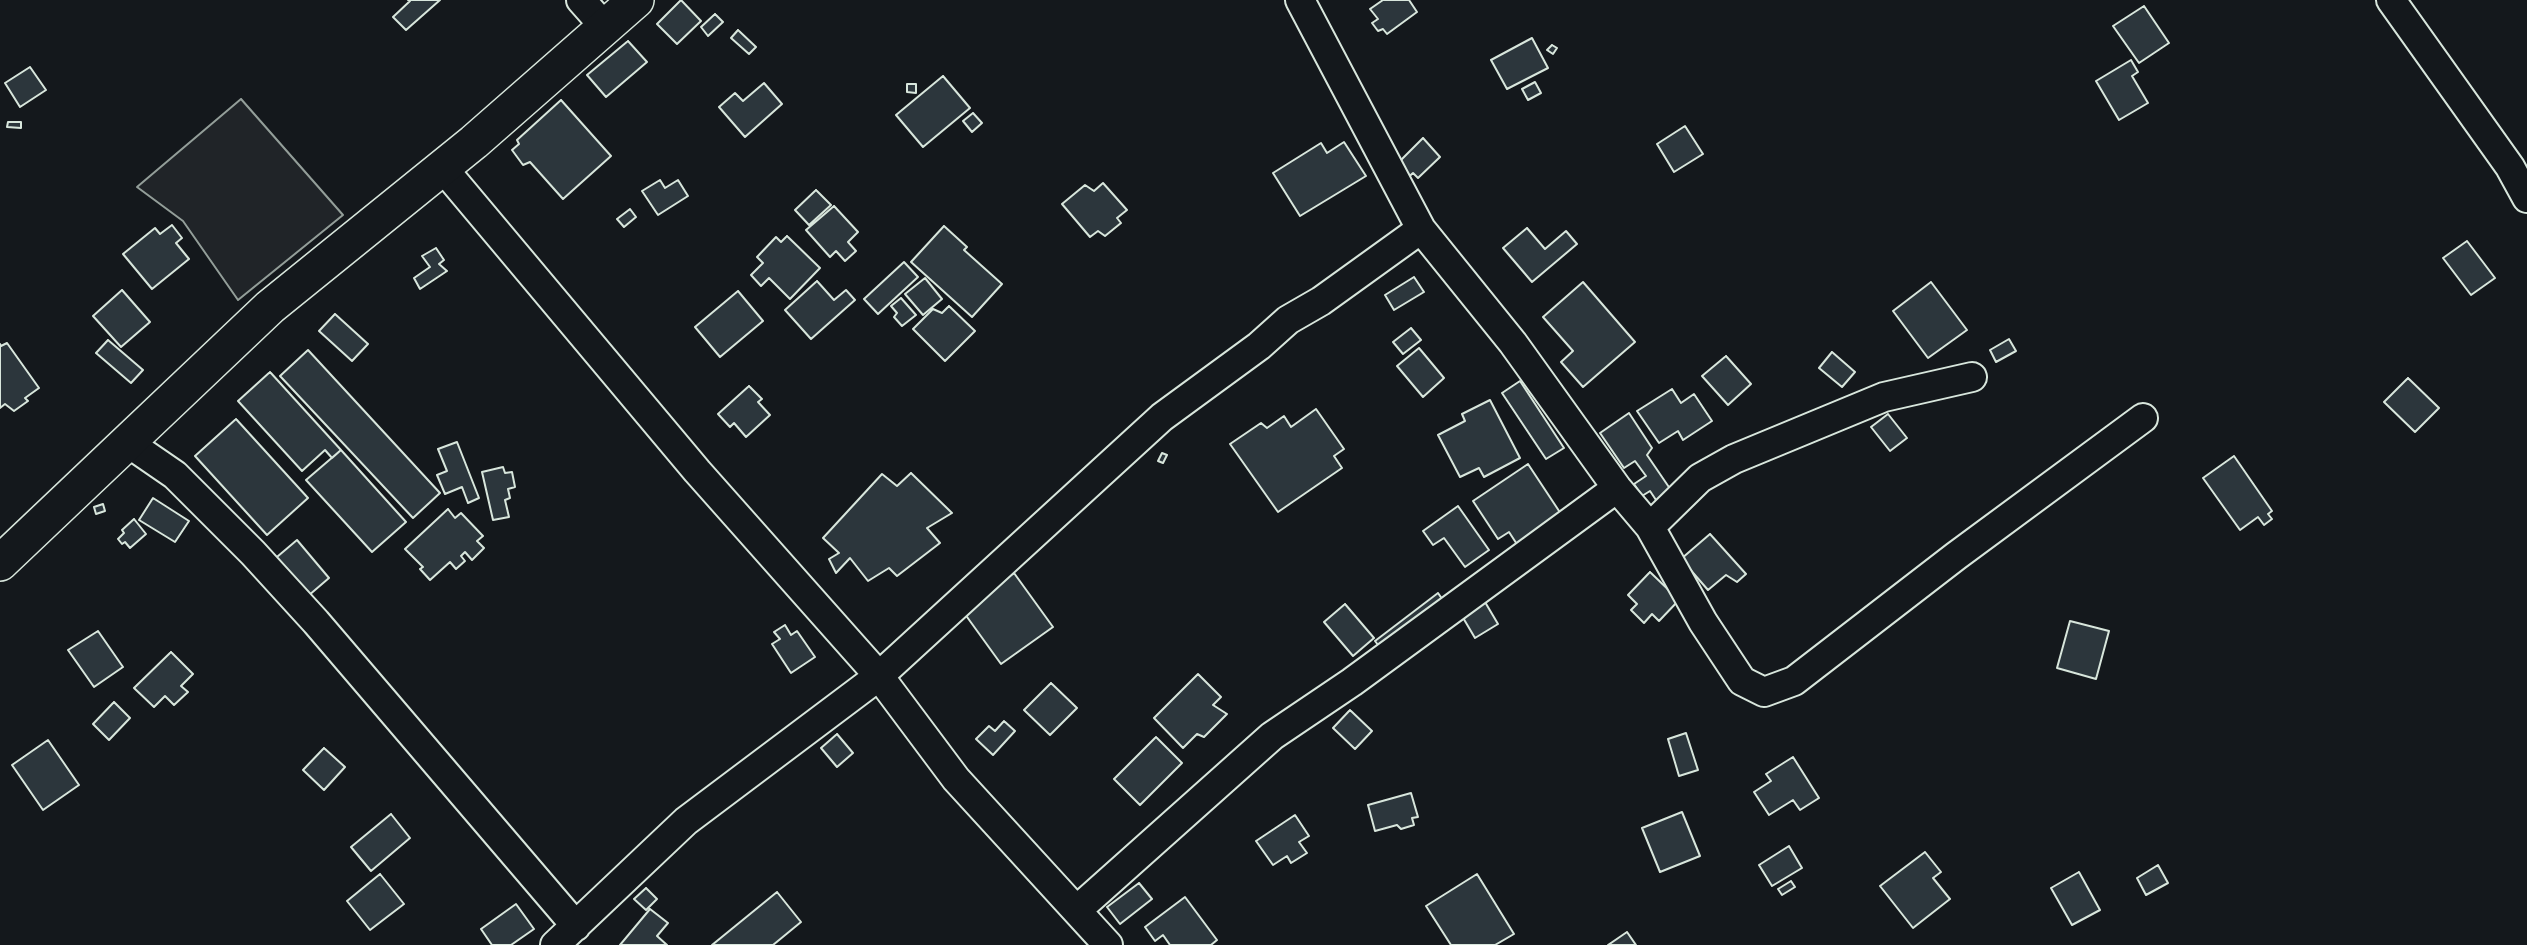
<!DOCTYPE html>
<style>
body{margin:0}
canvas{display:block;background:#14181c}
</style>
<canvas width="2527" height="945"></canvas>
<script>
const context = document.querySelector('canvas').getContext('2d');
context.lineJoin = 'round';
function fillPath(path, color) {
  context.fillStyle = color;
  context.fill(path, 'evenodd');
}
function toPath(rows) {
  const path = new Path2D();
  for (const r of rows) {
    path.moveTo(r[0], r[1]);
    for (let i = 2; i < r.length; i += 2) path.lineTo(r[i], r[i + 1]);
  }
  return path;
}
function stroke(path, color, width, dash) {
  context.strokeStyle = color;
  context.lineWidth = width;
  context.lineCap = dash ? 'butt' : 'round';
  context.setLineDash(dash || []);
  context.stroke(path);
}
const green = toPath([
 [241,99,343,215,238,300,183,221,137,187,241,99]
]);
const building = toPath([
 [408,0,440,0,406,30,393,17,410,1,408,0],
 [681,0,701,21,677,44,657,24,681,0],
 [1383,0,1409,0,1417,12,1387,34,1383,29,1378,31,1372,23,1378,19,1370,9,1383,0],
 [2144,6,2169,43,2139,63,2113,26,2144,6],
 [715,14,723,22,708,36,701,27,715,14],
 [738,30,756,47,749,54,731,38,738,30],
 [1532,38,1548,68,1507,89,1491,60,1532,38],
 [628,41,647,62,606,97,587,75,628,41],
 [1552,45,1557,48,1553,54,1547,50,1552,45],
 [2131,60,2138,72,2132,76,2148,103,2119,120,2096,81,2131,60],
 [30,67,46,90,20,107,5,83,30,67],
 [943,76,970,108,923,147,896,115,943,76],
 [1535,82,1541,93,1528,100,1522,89,1535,82],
 [764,83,782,104,745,137,719,107,735,93,743,101,764,83],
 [907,84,916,84,916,93,907,92,907,84],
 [561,100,611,156,563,199,530,162,523,165,512,150,519,144,517,140,561,100],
 [973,113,982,123,972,132,963,121,973,113],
 [8,122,21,122,21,128,7,127,8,122],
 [1685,126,1703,154,1674,172,1657,144,1685,126],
 [1423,138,1440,157,1418,178,1413,173,1403,182,1399,162,1423,138],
 [1344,142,1366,176,1300,216,1273,173,1321,143,1327,153,1344,142],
 [660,180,665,188,678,180,688,196,658,215,642,191,660,180],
 [1103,183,1127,210,1117,218,1121,223,1105,236,1098,231,1090,237,1062,204,1085,185,1094,191,1103,183],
 [816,190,831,205,809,225,795,210,816,190],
 [834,206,858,232,848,242,856,251,845,261,836,251,830,257,806,230,834,206],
 [630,209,636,217,624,227,617,219,630,209],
 [172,225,182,238,176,243,189,259,152,289,123,254,155,228,160,234,172,225],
 [944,226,967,247,964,250,1002,284,972,317,911,262,944,226],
 [1527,228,1545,249,1566,231,1577,244,1532,282,1503,248,1527,228],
 [787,236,820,268,790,299,769,278,761,286,751,275,763,263,757,257,776,237,781,242,787,236],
 [2467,241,2495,278,2471,295,2443,258,2467,241],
 [436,248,444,260,439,264,447,271,420,289,414,278,430,267,422,256,436,248],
 [904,262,918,277,878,314,864,299,904,262],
 [1414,277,1424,292,1394,310,1385,295,1414,277],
 [925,278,942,299,923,315,905,294,925,278],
 [817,281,834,300,846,290,855,300,811,339,785,310,817,281],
 [1583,282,1635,342,1583,387,1561,362,1573,351,1543,317,1583,282],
 [1931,282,1967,330,1928,358,1893,311,1931,282],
 [122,290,150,322,121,347,93,316,122,290],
 [738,291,763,321,720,357,695,327,738,291],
 [901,298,916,315,902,326,894,317,897,313,891,306,901,298],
 [949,306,975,331,945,361,913,329,933,309,942,313,949,306],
 [335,314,368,344,352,361,319,331,335,314],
 [1411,328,1421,340,1403,354,1393,342,1411,328],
 [2009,339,2016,351,1996,362,1990,350,2009,339],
 [108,340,143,370,131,383,96,353,108,340],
 [7,343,39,388,25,398,28,401,14,411,5,404,0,408,0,344,1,346,7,343],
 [1419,348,1444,378,1423,397,1397,366,1419,348],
 [308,350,440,493,413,518,280,376,308,350],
 [1832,352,1855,372,1842,387,1819,368,1832,352],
 [1726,356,1751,384,1728,405,1702,376,1726,356],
 [270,372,341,450,332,458,325,450,302,471,238,401,270,372],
 [2408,378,2439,408,2415,432,2384,402,2408,378],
 [1520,381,1564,448,1546,459,1502,393,1520,381],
 [749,386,762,399,758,402,770,415,746,437,734,423,730,427,718,414,749,386],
 [1672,389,1681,403,1694,394,1712,421,1683,440,1678,431,1659,443,1637,411,1672,389],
 [1490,400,1520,458,1484,477,1479,468,1460,477,1438,435,1465,421,1462,414,1490,400],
 [1316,409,1344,449,1334,456,1342,468,1278,512,1230,444,1261,423,1267,428,1284,416,1291,427,1316,409],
 [1629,413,1652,448,1647,455,1675,496,1660,506,1650,491,1642,496,1634,484,1646,476,1635,461,1624,468,1600,433,1629,413],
 [1888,414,1907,438,1890,451,1871,427,1888,414],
 [236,419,308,498,267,535,195,456,236,419],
 [457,442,479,498,468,503,462,487,445,494,437,475,447,471,438,449,457,442],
 [341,450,406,522,372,552,306,480,341,450],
 [1162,453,1167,455,1163,463,1158,461,1162,453],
 [2234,456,2272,511,2268,514,2272,519,2264,525,2258,517,2240,530,2203,478,2234,456],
 [1528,464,1567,523,1522,552,1509,532,1498,539,1473,501,1528,464],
 [503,467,505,473,512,472,515,487,508,489,510,498,505,500,509,517,493,520,482,472,503,467],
 [911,473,952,513,927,528,940,543,897,576,889,568,868,581,850,558,836,573,829,559,839,553,823,538,882,474,897,486,911,473],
 [153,498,189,521,175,542,139,520,153,498],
 [103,504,105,511,96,514,94,507,103,504],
 [1458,506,1489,550,1465,567,1444,538,1433,545,1423,531,1458,506],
 [448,509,455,518,461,513,483,536,477,541,484,548,472,560,465,552,461,556,465,561,456,569,450,562,430,580,420,569,423,567,405,549,448,509],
 [134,519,146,534,130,548,125,542,122,544,118,539,124,533,122,530,134,519],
 [1710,534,1746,574,1737,582,1726,575,1708,590,1681,559,1710,534],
 [297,540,329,578,301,602,271,562,297,540],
 [1650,572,1679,600,1659,621,1652,614,1644,623,1631,610,1637,604,1628,595,1650,572],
 [1014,573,1053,627,1001,664,962,610,1014,573],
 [1438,593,1447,606,1385,654,1375,641,1438,593],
 [1485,602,1498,624,1475,638,1462,616,1485,602],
 [1345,604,1374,638,1353,656,1324,622,1345,604],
 [2070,621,2109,631,2096,679,2057,668,2070,621],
 [785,625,791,635,797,631,815,657,791,673,772,644,780,639,774,632,785,625],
 [98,631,123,667,94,687,68,650,98,631],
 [171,652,193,674,181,686,188,692,174,705,165,696,154,707,134,688,171,652],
 [1198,674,1221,697,1213,705,1227,714,1204,737,1197,734,1183,748,1154,718,1198,674],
 [1051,683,1077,708,1050,735,1024,710,1051,683],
 [114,702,130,718,109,740,93,724,114,702],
 [1350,710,1372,731,1355,749,1333,728,1350,710],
 [1004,721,1015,731,993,755,976,739,989,726,995,731,1004,721],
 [1686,733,1698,770,1679,776,1668,739,1686,733],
 [837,734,853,753,837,767,821,748,837,734],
 [1156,737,1182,763,1140,805,1114,779,1156,737],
 [48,740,79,785,43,810,12,765,48,740],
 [324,748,345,767,324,790,303,770,324,748],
 [1793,757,1819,798,1800,810,1793,800,1769,815,1754,792,1771,781,1766,774,1793,757],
 [1411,793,1418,817,1412,818,1414,825,1401,829,1397,825,1375,831,1368,805,1411,793],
 [1682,812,1700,856,1660,872,1642,828,1682,812],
 [391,814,410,838,371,871,351,847,391,814],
 [1295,815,1309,836,1299,842,1307,853,1291,863,1287,856,1273,865,1256,841,1295,815],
 [1789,846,1802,868,1772,886,1759,865,1789,846],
 [1925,852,1941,872,1933,878,1950,899,1913,928,1880,886,1925,852],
 [2158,865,2168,883,2146,895,2137,878,2158,865],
 [2079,872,2100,910,2072,925,2051,888,2079,872],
 [380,874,404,904,370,930,347,901,380,874],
 [1477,874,1514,934,1495,945,1451,945,1426,906,1477,874],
 [1791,881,1795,887,1782,895,1778,889,1791,881],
 [1139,883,1152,899,1120,924,1107,907,1139,883],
 [646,888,657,899,646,910,634,899,646,888],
 [777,892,801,922,773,945,712,945,777,892],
 [1185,897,1217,940,1211,945,1170,945,1163,935,1155,941,1145,927,1185,897],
 [516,904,534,929,511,945,492,945,481,929,516,904],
 [650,909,668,923,657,936,667,945,620,945,650,909],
 [1627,932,1636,945,1608,945,1627,932]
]);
const minor = toPath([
 [581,0,604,26],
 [1300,0,1421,229,1513,343,1617,488,1650,527,1703,622,1742,681,1764,692,1794,681,1956,556,2143,418],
 [2391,0,2510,167,2527,198],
 [442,167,697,471,879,676,956,779,1108,945],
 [127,442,175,475,253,553,316,622,576,926],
 [1650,527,1700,478,1734,459,1884,397,1972,377],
 [1077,910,1272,736,1352,682,1617,488],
 [555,945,686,821,879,676,1162,417,1259,346,1288,320,1321,301,1421,229]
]);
const major = toPath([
 [0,563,270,307,474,142,636,0]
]);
fillPath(green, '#202428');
stroke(green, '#939e99', 2);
fillPath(building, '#2c363c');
stroke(building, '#d8e6dc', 2);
stroke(minor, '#d8e6dc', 32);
stroke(major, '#d8e6dc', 38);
stroke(minor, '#14181c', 28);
stroke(major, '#14181c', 35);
</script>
